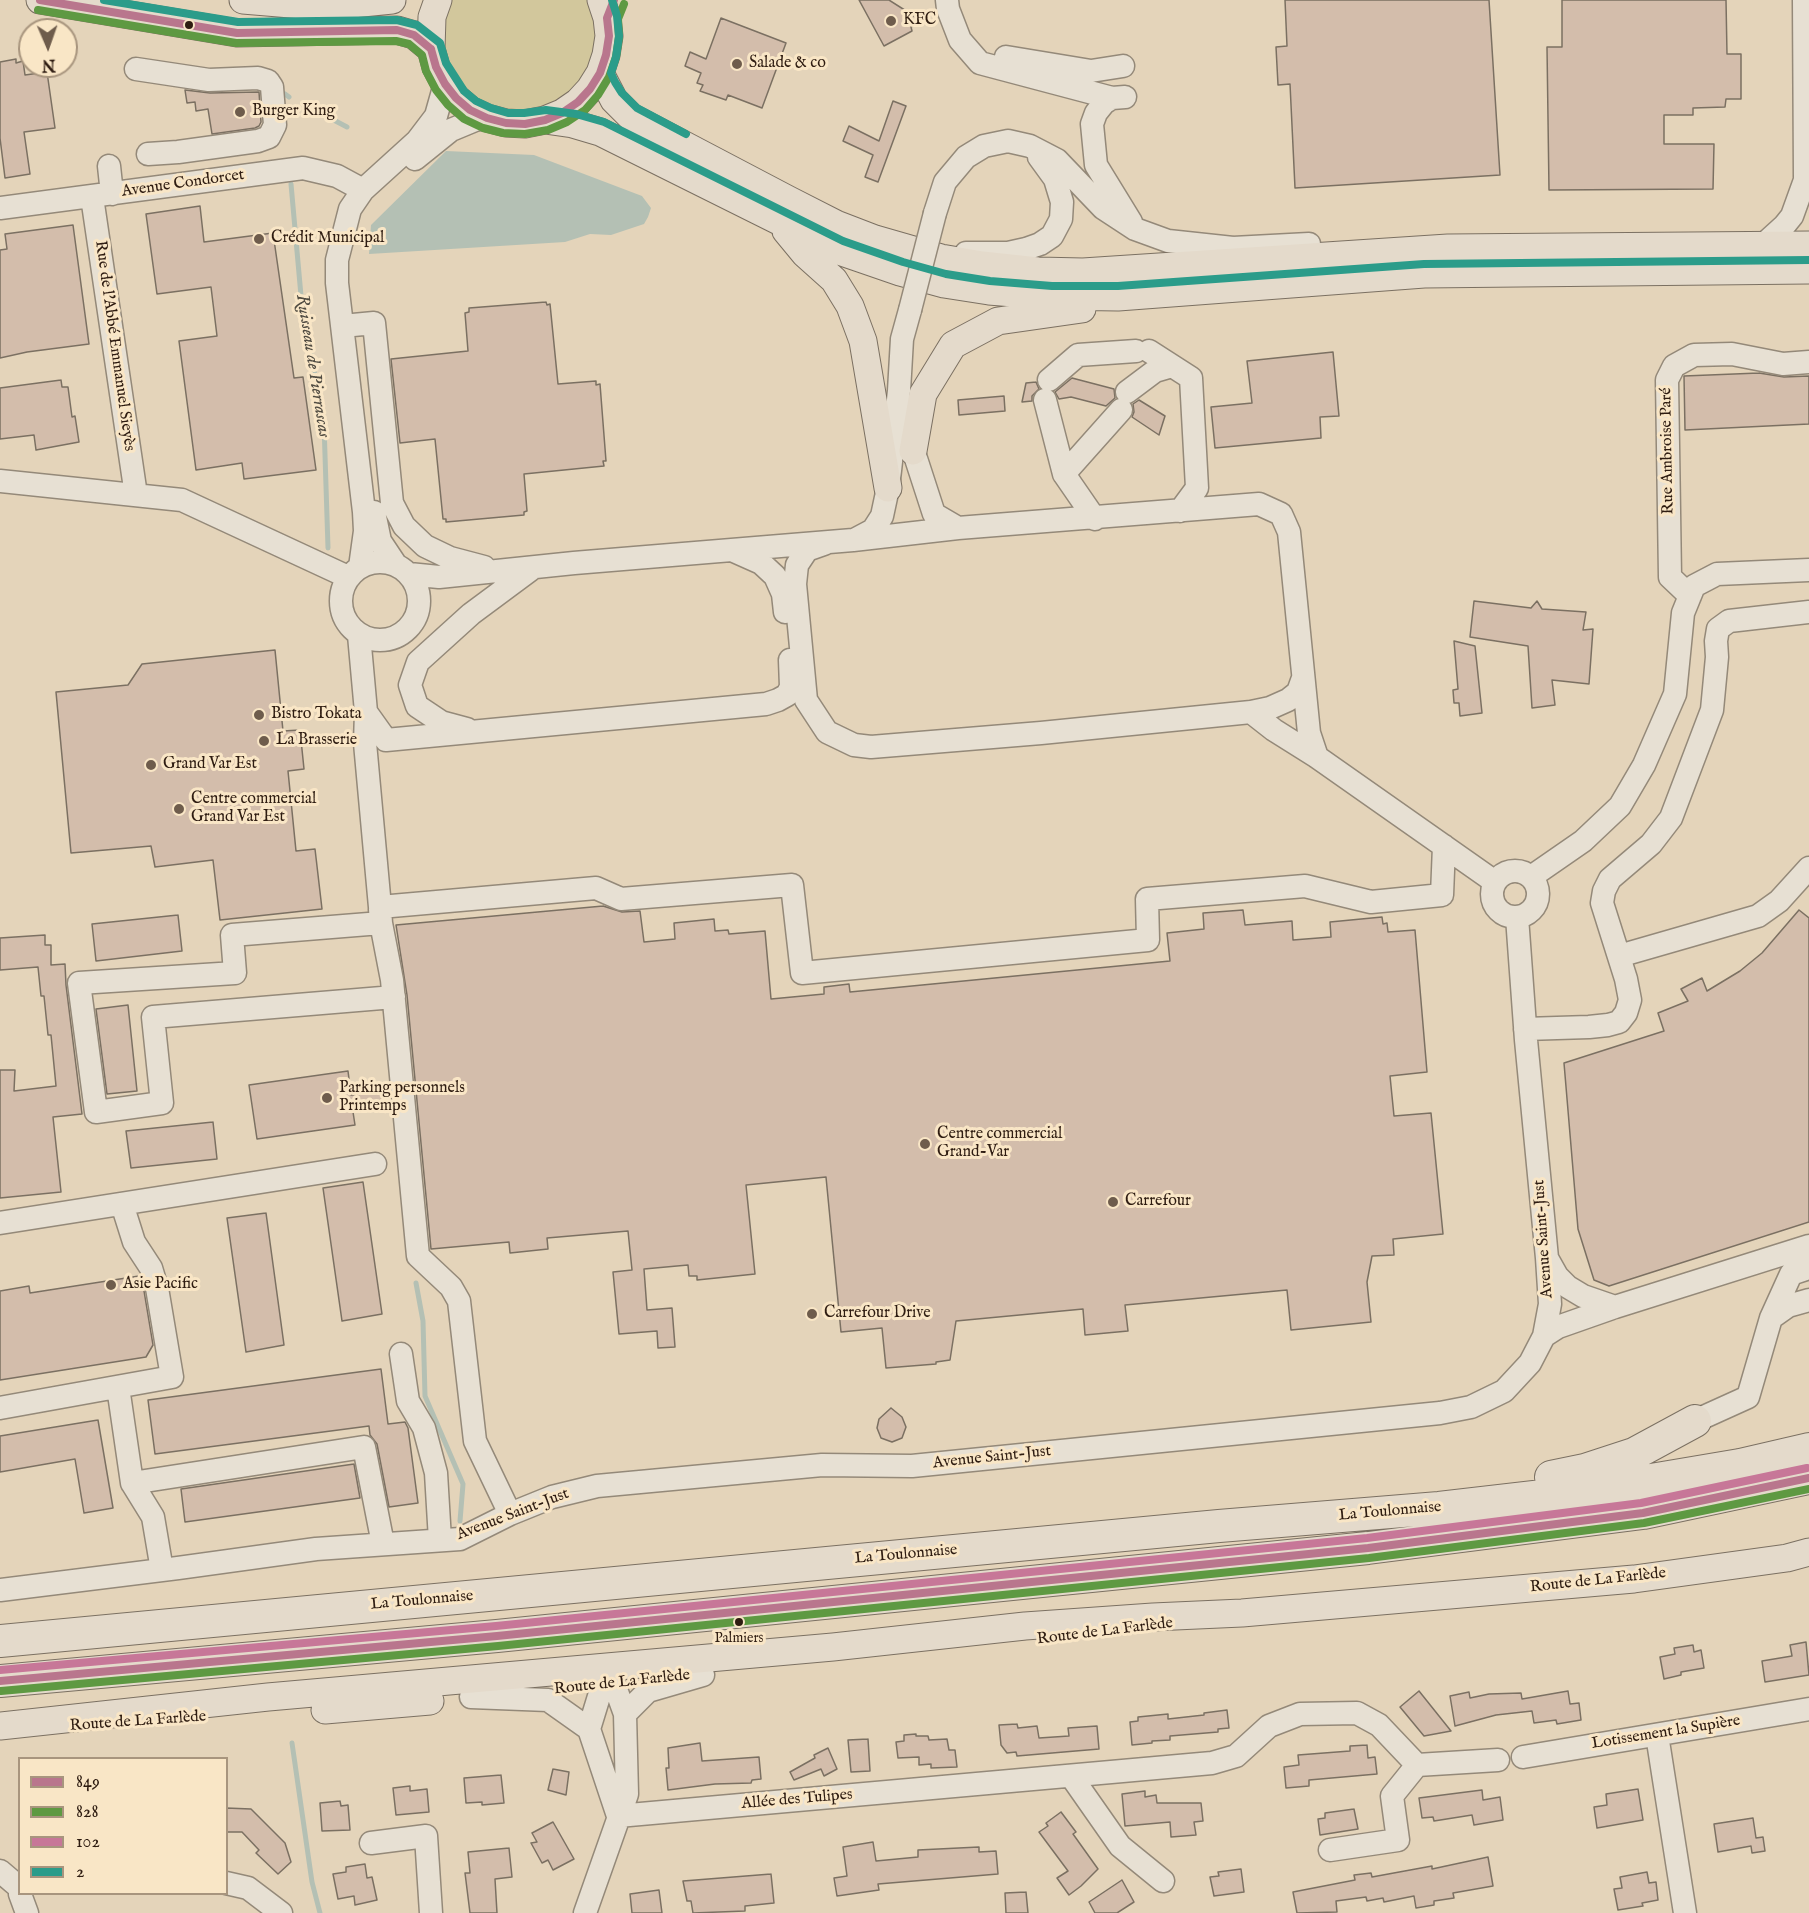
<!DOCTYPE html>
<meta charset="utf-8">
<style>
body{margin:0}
#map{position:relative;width:1809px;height:1913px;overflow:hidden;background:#e4d4ba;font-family:"IM FELL English",serif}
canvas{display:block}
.legend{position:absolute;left:18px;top:1757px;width:210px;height:138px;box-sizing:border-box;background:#f9e6c6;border:2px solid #a8957e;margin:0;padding:8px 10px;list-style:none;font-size:18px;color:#2e1c11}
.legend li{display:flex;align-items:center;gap:12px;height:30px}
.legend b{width:30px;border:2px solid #a8957e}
.north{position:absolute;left:18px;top:18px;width:60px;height:60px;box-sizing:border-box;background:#f9e6c6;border:2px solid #a8957e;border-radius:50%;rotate:178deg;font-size:16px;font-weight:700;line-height:24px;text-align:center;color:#2e1c11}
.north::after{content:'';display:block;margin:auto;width:21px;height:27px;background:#6e5c4c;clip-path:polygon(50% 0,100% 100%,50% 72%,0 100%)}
</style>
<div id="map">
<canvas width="1809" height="1913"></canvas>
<ul class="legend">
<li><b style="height:8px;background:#b9768d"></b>849</li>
<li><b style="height:8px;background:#5e9942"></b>828</li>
<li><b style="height:8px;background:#c77798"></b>102</li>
<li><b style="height:8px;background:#2b9c8a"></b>2</li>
</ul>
<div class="north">N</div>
</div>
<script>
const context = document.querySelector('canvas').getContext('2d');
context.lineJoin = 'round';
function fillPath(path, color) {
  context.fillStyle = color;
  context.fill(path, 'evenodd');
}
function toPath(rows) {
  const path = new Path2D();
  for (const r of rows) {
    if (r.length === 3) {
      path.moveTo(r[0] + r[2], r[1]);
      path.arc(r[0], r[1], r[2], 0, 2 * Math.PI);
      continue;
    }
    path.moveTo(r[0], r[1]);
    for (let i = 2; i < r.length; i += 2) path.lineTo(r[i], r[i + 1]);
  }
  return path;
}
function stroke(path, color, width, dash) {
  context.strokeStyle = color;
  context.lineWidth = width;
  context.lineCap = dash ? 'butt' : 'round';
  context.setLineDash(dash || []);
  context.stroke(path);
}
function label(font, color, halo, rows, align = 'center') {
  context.font = font + ' "IM FELL English",serif';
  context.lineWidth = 6;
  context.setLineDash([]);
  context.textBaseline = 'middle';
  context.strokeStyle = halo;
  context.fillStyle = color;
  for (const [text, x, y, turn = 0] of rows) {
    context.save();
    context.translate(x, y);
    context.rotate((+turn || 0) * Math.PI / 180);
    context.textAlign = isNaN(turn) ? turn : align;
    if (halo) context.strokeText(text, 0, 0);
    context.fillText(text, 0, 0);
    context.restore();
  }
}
const green = toPath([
 [451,0,588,0,595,21,596,38,594,54,588,70,579,84,567,95,553,104,537,109,520,111,504,110,488,105,474,96,462,85,452,71,446,56,443,40,444,23]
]);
const water = toPath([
 [446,151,534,155,642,196,651,208,648,217,644,224,611,235,590,234,565,242,369,254,371,225]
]);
const stream = toPath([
 [285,94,289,97],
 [307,106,347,127],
 [291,184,302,307,324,424,328,548],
 [416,1283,423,1321,425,1396,463,1484,460,1521],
 [292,1743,312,1882,320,1913]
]);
const building = toPath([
 [859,0,889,0,922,21,911,27,912,31,884,46,859,0],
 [1285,0,1489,0,1500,175,1295,188,1290,84,1278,85,1276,47,1287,46,1285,0],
 [1562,0,1726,0,1727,54,1741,54,1741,99,1726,99,1725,107,1693,108,1693,115,1664,115,1664,144,1714,144,1713,189,1549,190,1547,47,1562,47,1562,0],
 [721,18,786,43,762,108,728,95,726,100,700,91,703,85,697,83,701,73,685,66,690,52,706,59,721,18],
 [16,59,16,63,23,61,25,75,47,72,55,128,24,132,30,174,5,178,0,138,0,62,16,59],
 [185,90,210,93,259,92,261,122,259,126,255,128,212,134,208,109,196,111,195,102,187,103,185,90],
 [893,101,906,106,878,182,865,177,873,155,843,141,849,126,879,141,893,101],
 [200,206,204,242,273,233,294,378,303,377,316,470,244,479,242,463,196,470,179,341,217,336,211,287,157,294,146,214,200,206],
 [73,225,89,344,27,352,0,358,0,250,7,249,5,234,73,225],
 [546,302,547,305,550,304,558,384,596,381,596,385,600,384,606,461,603,461,604,466,524,474,527,511,524,512,524,515,446,522,446,519,443,519,435,439,400,443,391,359,468,351,465,313,469,312,469,308,546,302],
 [1333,352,1339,416,1320,417,1321,438,1215,448,1211,407,1252,403,1247,361,1333,352],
 [1759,373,1784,377,1809,376,1809,424,1685,430,1684,376,1759,373],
 [1072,378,1114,389,1115,398,1106,406,1071,397,1059,399,1055,392,1072,378],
 [61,380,62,387,68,387,72,417,75,416,79,442,36,450,34,435,0,439,0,388,61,380],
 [1036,382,1039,389,1032,396,1032,401,1022,402,1026,383,1036,382],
 [1004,396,1005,411,959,415,958,400,1004,396],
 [1139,400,1165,416,1159,435,1132,417,1134,412,1133,404,1139,400],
 [1474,601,1531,608,1537,601,1542,609,1586,612,1583,630,1593,629,1589,684,1552,680,1555,705,1532,708,1528,646,1470,637,1474,601],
 [1454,641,1475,646,1482,713,1460,716,1459,703,1454,703,1453,690,1458,689,1454,641],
 [275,650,283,731,300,730,304,769,288,771,296,851,315,849,322,909,220,920,213,860,155,867,151,846,71,853,56,692,128,685,142,664,275,650],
 [603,906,622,912,640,911,644,942,675,939,674,923,714,919,715,931,728,930,729,934,765,931,771,999,824,994,824,987,849,984,850,992,1170,961,1167,933,1204,929,1203,913,1243,910,1245,925,1292,921,1293,940,1331,937,1330,922,1382,917,1383,924,1387,923,1388,932,1415,930,1427,1072,1390,1076,1394,1116,1431,1113,1443,1234,1393,1239,1394,1255,1372,1256,1367,1282,1371,1322,1291,1330,1287,1290,1125,1305,1128,1331,1085,1335,1083,1309,956,1321,950,1360,936,1362,936,1364,886,1368,882,1328,841,1332,826,1177,746,1185,755,1274,697,1280,697,1276,689,1276,688,1265,644,1269,647,1310,672,1308,675,1347,658,1348,657,1331,619,1334,613,1272,632,1270,628,1231,547,1238,548,1249,510,1253,509,1242,431,1249,407,995,396,925,603,906],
 [1799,910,1809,918,1809,1222,1609,1286,1594,1280,1578,1229,1564,1063,1664,1031,1658,1013,1688,1001,1681,989,1702,978,1707,991,1740,971,1762,953,1799,910],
 [178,915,182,951,96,961,92,924,178,915],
 [45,935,45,945,51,945,51,965,65,964,66,985,82,1114,53,1117,61,1192,0,1198,0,1070,15,1070,14,1091,56,1086,51,1035,48,1035,44,996,41,996,38,967,0,970,0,938,45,935],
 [128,1005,137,1091,107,1094,96,1009,128,1005],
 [348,1071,351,1095,389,1092,390,1108,353,1112,355,1125,257,1139,249,1085,348,1071],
 [213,1122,217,1159,131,1168,126,1131,213,1122],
 [363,1182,382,1314,342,1321,323,1188,363,1182],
 [266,1213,284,1345,246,1352,227,1218,266,1213],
 [139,1276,144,1291,153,1345,146,1357,0,1380,0,1291,29,1286,30,1293,139,1276],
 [381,1369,388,1424,405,1422,408,1428,418,1503,389,1507,377,1444,370,1435,369,1426,155,1454,148,1400,381,1369],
 [891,1408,902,1417,906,1427,902,1438,892,1442,881,1438,877,1428,879,1419,891,1408],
 [98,1420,113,1508,84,1513,75,1459,0,1472,0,1436,98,1420],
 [354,1464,360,1498,185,1522,181,1489,354,1464],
 [1806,1642,1809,1675,1765,1682,1762,1661,1792,1656,1790,1645,1806,1642],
 [1693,1645,1694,1652,1701,1650,1704,1668,1681,1672,1681,1675,1664,1679,1660,1657,1675,1654,1674,1648,1693,1645],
 [1419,1691,1451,1731,1424,1736,1400,1707,1419,1691],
 [1568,1691,1570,1704,1579,1703,1581,1720,1557,1724,1556,1720,1534,1723,1532,1711,1496,1715,1455,1726,1450,1696,1469,1692,1470,1698,1489,1694,1521,1693,1522,1699,1568,1691],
 [1227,1710,1229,1728,1218,1729,1218,1732,1170,1736,1170,1740,1152,1741,1152,1743,1132,1745,1130,1722,1138,1721,1138,1717,1168,1714,1168,1719,1204,1715,1204,1713,1227,1710],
 [1017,1724,1018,1728,1037,1726,1039,1738,1069,1736,1068,1728,1097,1726,1099,1749,1017,1756,1016,1752,1007,1753,1001,1745,999,1725,1017,1724],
 [916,1734,916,1736,928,1736,929,1740,947,1739,949,1750,955,1750,957,1767,931,1768,931,1764,919,1765,919,1757,898,1758,896,1742,904,1741,904,1735,916,1734],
 [868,1739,870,1771,851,1772,848,1740,868,1739],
 [700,1743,702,1761,759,1757,761,1779,752,1780,751,1783,715,1784,668,1790,666,1768,669,1768,668,1748,700,1743],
 [1367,1745,1368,1758,1375,1757,1377,1774,1309,1780,1309,1786,1286,1788,1284,1767,1299,1765,1298,1755,1350,1751,1350,1746,1367,1745],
 [828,1748,837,1769,824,1776,821,1769,794,1780,790,1772,815,1758,814,1755,828,1748],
 [553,1769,569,1772,566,1795,548,1790,553,1769],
 [501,1775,504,1803,482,1805,482,1802,466,1803,464,1778,501,1775],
 [410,1786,410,1791,427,1789,429,1812,396,1815,393,1788,410,1786],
 [1638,1789,1643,1820,1597,1828,1594,1807,1607,1805,1606,1794,1638,1789],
 [1482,1790,1483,1800,1500,1797,1503,1820,1474,1825,1472,1815,1434,1821,1433,1817,1422,1818,1419,1798,1482,1790],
 [1145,1791,1145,1797,1156,1795,1157,1803,1201,1803,1203,1821,1194,1822,1196,1835,1171,1837,1170,1822,1125,1826,1122,1794,1145,1791],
 [340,1801,341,1806,348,1805,350,1830,322,1831,320,1803,340,1801],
 [226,1808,251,1809,285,1843,291,1862,278,1874,256,1853,259,1850,242,1832,226,1832,226,1808],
 [1354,1809,1358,1829,1320,1835,1318,1819,1325,1818,1325,1813,1354,1809],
 [1061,1812,1076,1832,1073,1834,1098,1869,1081,1886,1069,1895,1057,1878,1068,1871,1039,1832,1048,1826,1046,1823,1061,1812],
 [1753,1818,1756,1838,1763,1837,1765,1851,1752,1853,1751,1846,1718,1852,1714,1824,1753,1818],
 [553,1822,574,1859,553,1870,548,1860,542,1863,531,1843,537,1842,532,1833,553,1822],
 [873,1842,876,1861,918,1857,918,1850,979,1847,979,1852,996,1851,998,1874,878,1884,879,1890,837,1896,834,1878,847,1876,843,1847,873,1842],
 [509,1848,512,1877,495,1879,497,1913,470,1913,465,1873,470,1873,468,1852,509,1848],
 [1488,1857,1493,1886,1453,1893,1454,1898,1434,1901,1434,1905,1416,1908,1414,1896,1384,1902,1383,1898,1367,1901,1366,1897,1336,1901,1337,1912,1297,1913,1293,1892,1355,1880,1354,1875,1371,1873,1372,1877,1432,1866,1432,1869,1488,1857],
 [365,1864,367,1878,372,1877,377,1900,355,1905,354,1896,338,1899,333,1874,346,1872,346,1867,365,1864],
 [1241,1869,1244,1892,1214,1896,1210,1877,1219,1876,1218,1872,1241,1869],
 [1647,1872,1649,1883,1656,1882,1658,1900,1642,1903,1643,1906,1618,1910,1614,1889,1622,1888,1620,1877,1647,1872],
 [771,1874,774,1903,745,1906,745,1911,693,1913,691,1901,687,1901,683,1881,771,1874],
 [1122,1880,1134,1902,1117,1913,1095,1913,1089,1902,1122,1880],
 [659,1890,662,1913,632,1913,630,1894,659,1890],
 [1026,1892,1028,1913,1006,1913,1005,1893,1026,1892]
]);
const minor = toPath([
 [947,0,948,9,960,40,980,63,1112,98,1125,97],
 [1006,57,1091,71,1123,66],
 [136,69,209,80,258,78,268,81,272,87,275,125,269,137,258,141,178,152,148,154],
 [1112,98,1104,103,1096,113,1092,124,1096,165,1131,222],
 [415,159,451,130,475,120,487,118],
 [109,166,112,194],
 [92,197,136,495],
 [0,208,303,168,337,176,363,190],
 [935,213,945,182,966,157,984,146,1008,141,1030,146,1057,160,1103,208,1135,229,1168,241,1233,248,1309,244],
 [1762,246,1784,226,1792,216,1805,180,1804,0],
 [966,253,1008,253,1026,249,1040,244,1052,236,1061,219,1062,202,1055,179,1039,157],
 [353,325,374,323,392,503,404,526,425,546,450,558,484,567],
 [1149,351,1191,378,1197,488,1180,511],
 [1049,380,1078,355,1136,351],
 [1127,392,1155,371,1172,366],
 [1045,400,1064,474,1095,519],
 [908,434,934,514,958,528],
 [1064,474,1121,410],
 [0,481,182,500,348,577],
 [374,512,380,541,396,565],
 [856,539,873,530,882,516,888,488,899,391,902,339,910,310],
 [824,544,807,550,797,565,795,584,806,700,827,732,854,745,871,747,1041,733,1251,712,1274,730,1317,757,1495,882],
 [734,551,761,563,775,576,783,594,785,612],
 [380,601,39],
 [360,567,365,531,364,512,337,283,337,260,350,209,363,190,417,141,436,116,445,84],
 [409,574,439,577,574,563,853,540,958,528,1259,504,1281,514,1289,532,1309,733,1317,757],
 [1690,596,1670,577,1667,380,1674,366,1694,355,1732,354,1783,364,1809,362],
 [359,635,366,712,365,743,380,907,596,888,621,899,792,885,802,973,1148,940,1147,899,1305,886,1371,902,1442,895,1444,846],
 [366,712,386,740,766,704,778,700,787,695,791,687,790,660],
 [1251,712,1270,708,1288,700,1298,692,1303,678],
 [467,729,441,722,417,706,410,685,418,662,471,614,533,568],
 [1515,894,23],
 [1531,877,1583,841,1620,806,1644,765,1675,694,1683,613,1694,586,1717,574,1809,570],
 [380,909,381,923,392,980,418,1256,451,1287,459,1301,475,1441,510,1514],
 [381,923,232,935,235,973,79,983,96,1112,162,1103,153,1017,394,997],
 [1619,956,1758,916,1779,901,1809,868],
 [1525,1029,1589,1027,1608,1025,1619,1022,1626,1013,1630,1000,1626,979,1602,903,1604,891,1610,879,1651,844,1671,818,1712,710,1717,657,1716,641,1718,629,1729,621,1809,612],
 [0,1223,375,1164],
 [1548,1260,1557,1276,1568,1287,1583,1296,1615,1307],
 [1771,1318,1788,1306,1809,1300],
 [1544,1336,1558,1327,1615,1307,1809,1246],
 [401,1354,408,1401,424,1428,436,1473,440,1540],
 [118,1387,132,1483,153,1517,162,1570],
 [0,1408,172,1377,157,1288,151,1268,134,1242,122,1204],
 [1695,1421,1748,1397,1771,1318,1791,1274,1809,1268],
 [132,1483,364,1447,383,1544],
 [0,1590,178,1568,316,1549,460,1539,510,1514,552,1497,597,1486,822,1465,912,1466,1440,1413,1471,1407,1504,1391,1530,1363,1544,1336,1550,1304,1547,1258,1526,1040,1517,917],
 [608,1667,589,1729,618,1816],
 [608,1667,625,1714],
 [471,1697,548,1700,589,1729],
 [1657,1735,1685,1913],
 [1523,1757,1809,1709],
 [1071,1776,1120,1846,1163,1881],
 [618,1816,1212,1763,1236,1756,1269,1726,1300,1714,1357,1713,1379,1725,1417,1765,1498,1760],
 [371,1843,426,1836,431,1913],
 [1330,1850,1398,1840,1392,1796,1417,1765],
 [0,1871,20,1888],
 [226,1883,248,1888,281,1913],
 [20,1894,27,1913],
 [585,1913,627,1794,625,1714,648,1691,703,1675]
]);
const major = toPath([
 [40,0,237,33,397,30,414,35,431,49],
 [243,0,303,5,352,4,392,0],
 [438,0,432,17,431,49,436,67,445,84,456,98,470,110,487,118,506,123,525,124,545,120,562,113,578,102,590,89,600,73,606,55,609,36,607,18,601,0],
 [600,73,614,100,631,117,789,200,836,224,875,239,941,258,982,265,1038,271,1083,272,1448,248,1809,245],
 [545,120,573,124,600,132,839,251,900,272,944,284,989,291,1051,296,1118,297,1424,274,1809,270],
 [786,231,805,254,834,280,850,306,863,341,888,488],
 [913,451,923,394,953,345,998,321,1082,309],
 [325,1710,430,1701],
 [0,1726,268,1697,833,1647,1025,1626,1153,1617,1242,1613,1634,1579,1787,1558,1809,1552]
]);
const highway = toPath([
 [1551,1477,1585,1470,1634,1454,1695,1421],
 [0,1641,1219,1526,1439,1508,1586,1491,1740,1465,1809,1449],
 [0,1681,497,1636,1368,1548,1643,1513,1809,1478]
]);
const minorBridge = toPath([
 [910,310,935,213]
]);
const bus1 = toPath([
 [40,0,237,33,397,30,414,35,431,49],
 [431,49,436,67,445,84,456,98,470,110,487,118,506,123,525,124,545,120,562,113,578,102,590,89,600,73,606,55,609,36,607,18,614,0],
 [0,1681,497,1636,1368,1548,1643,1513,1809,1478]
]);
const bus2 = toPath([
 [38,10,236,43,396,41,409,44,422,55,426,71,436,90,448,105,464,119,483,128,503,133,525,134,548,130,567,122,585,110,598,95,609,77,616,57,619,37,618,19,624,4],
 [1,1691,498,1646,1369,1558,1644,1523,1809,1489]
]);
const bus3 = toPath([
 [0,1670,496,1626,1367,1538,1641,1503,1807,1468]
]);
const bus4 = toPath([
 [104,0,238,22,397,20,417,25,440,43,446,63,464,91,476,101,491,108,508,113,524,113,546,110,576,114,604,122,843,241,903,262,946,274,990,281,1052,286,1118,286,1424,264,1809,260],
 [612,0,617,16,619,36,616,57,611,73,615,82,622,93,637,108,686,134]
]);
const markers = [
 [891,21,6,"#6e5c4c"],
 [189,25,5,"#2e1c11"],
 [737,64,6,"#6e5c4c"],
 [240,112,6,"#6e5c4c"],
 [259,239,6,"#6e5c4c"],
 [259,715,6,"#6e5c4c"],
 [264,741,6,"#6e5c4c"],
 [151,765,6,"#6e5c4c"],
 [179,809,6,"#6e5c4c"],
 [327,1098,6,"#6e5c4c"],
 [925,1144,6,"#6e5c4c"],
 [1113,1202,6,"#6e5c4c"],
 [111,1285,6,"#6e5c4c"],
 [812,1314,6,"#6e5c4c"],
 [739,1622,5,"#2e1c11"]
];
const busNames = [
 ["Palmiers",739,1639]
];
const poiNames = [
 ["KFC",903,21],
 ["Salade & co",749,64],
 ["Burger King",252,112],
 ["Crédit Municipal",271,239],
 ["Bistro Tokata",271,715],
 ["La Brasserie",276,741],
 ["Grand Var Est",163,765],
 ["Centre commercial",191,800],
 ["Grand Var Est",191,818],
 ["Parking personnels",339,1089],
 ["Printemps",339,1107],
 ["Centre commercial",937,1135],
 ["Grand-Var",937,1153],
 ["Carrefour",1125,1202],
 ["Asie Pacific",123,1285],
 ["Carrefour Drive",824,1314]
];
const streetNames = [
 ["Avenue Condorcet",183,184,-8],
 ["Rue de l'Abbé Emmanuel Sieyès",114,346,82],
 ["Rue Ambroise Paré",1668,451,-91],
 ["Avenue Saint-Just",1544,1239,-94],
 ["Avenue Saint-Just",992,1458,-6],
 ["La Toulonnaise",1390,1512,-5],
 ["Avenue Saint-Just",513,1515,-21],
 ["La Toulonnaise",906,1555,-5],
 ["Route de La Farlède",1598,1581,-6],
 ["La Toulonnaise",422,1601,-5],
 ["Route de La Farlède",1105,1632,-7],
 ["Route de La Farlède",622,1683,-6],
 ["Route de La Farlède",138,1722,-4],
 ["Lotissement la Supière",1666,1733,-9],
 ["Allée des Tulipes",797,1800,-5]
];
const waterNames = [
 ["Ruisseau de Pierrascas",312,366,81]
];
fillPath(green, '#d2c79c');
fillPath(water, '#b4c0b4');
stroke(stream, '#b4c0b4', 5);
fillPath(building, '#d3bdab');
stroke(building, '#7b7062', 1.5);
stroke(minor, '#948979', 25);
stroke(major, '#7b7062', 29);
stroke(highway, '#7b7062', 34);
stroke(minor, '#e7e0d3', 22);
stroke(major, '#e4dacb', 27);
stroke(highway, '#e4dacb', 32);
stroke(minorBridge, '#948979', 25, []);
stroke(minorBridge, '#e7e0d3', 22);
stroke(bus1, '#b9768d', 8);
stroke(bus2, '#5e9942', 8);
stroke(bus3, '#c77798', 8);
stroke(bus4, '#2b9c8a', 8);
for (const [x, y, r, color] of markers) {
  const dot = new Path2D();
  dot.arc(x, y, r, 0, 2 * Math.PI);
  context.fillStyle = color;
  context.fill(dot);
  stroke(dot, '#f9e6c6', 2);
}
label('14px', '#2e1c11', '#f9e6c6', busNames);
label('16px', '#2e1c11', '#f9e6c6', poiNames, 'left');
label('16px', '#2e1c11', '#f9e6c6', streetNames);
label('italic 18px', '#504b41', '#f9e6c6', waterNames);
</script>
